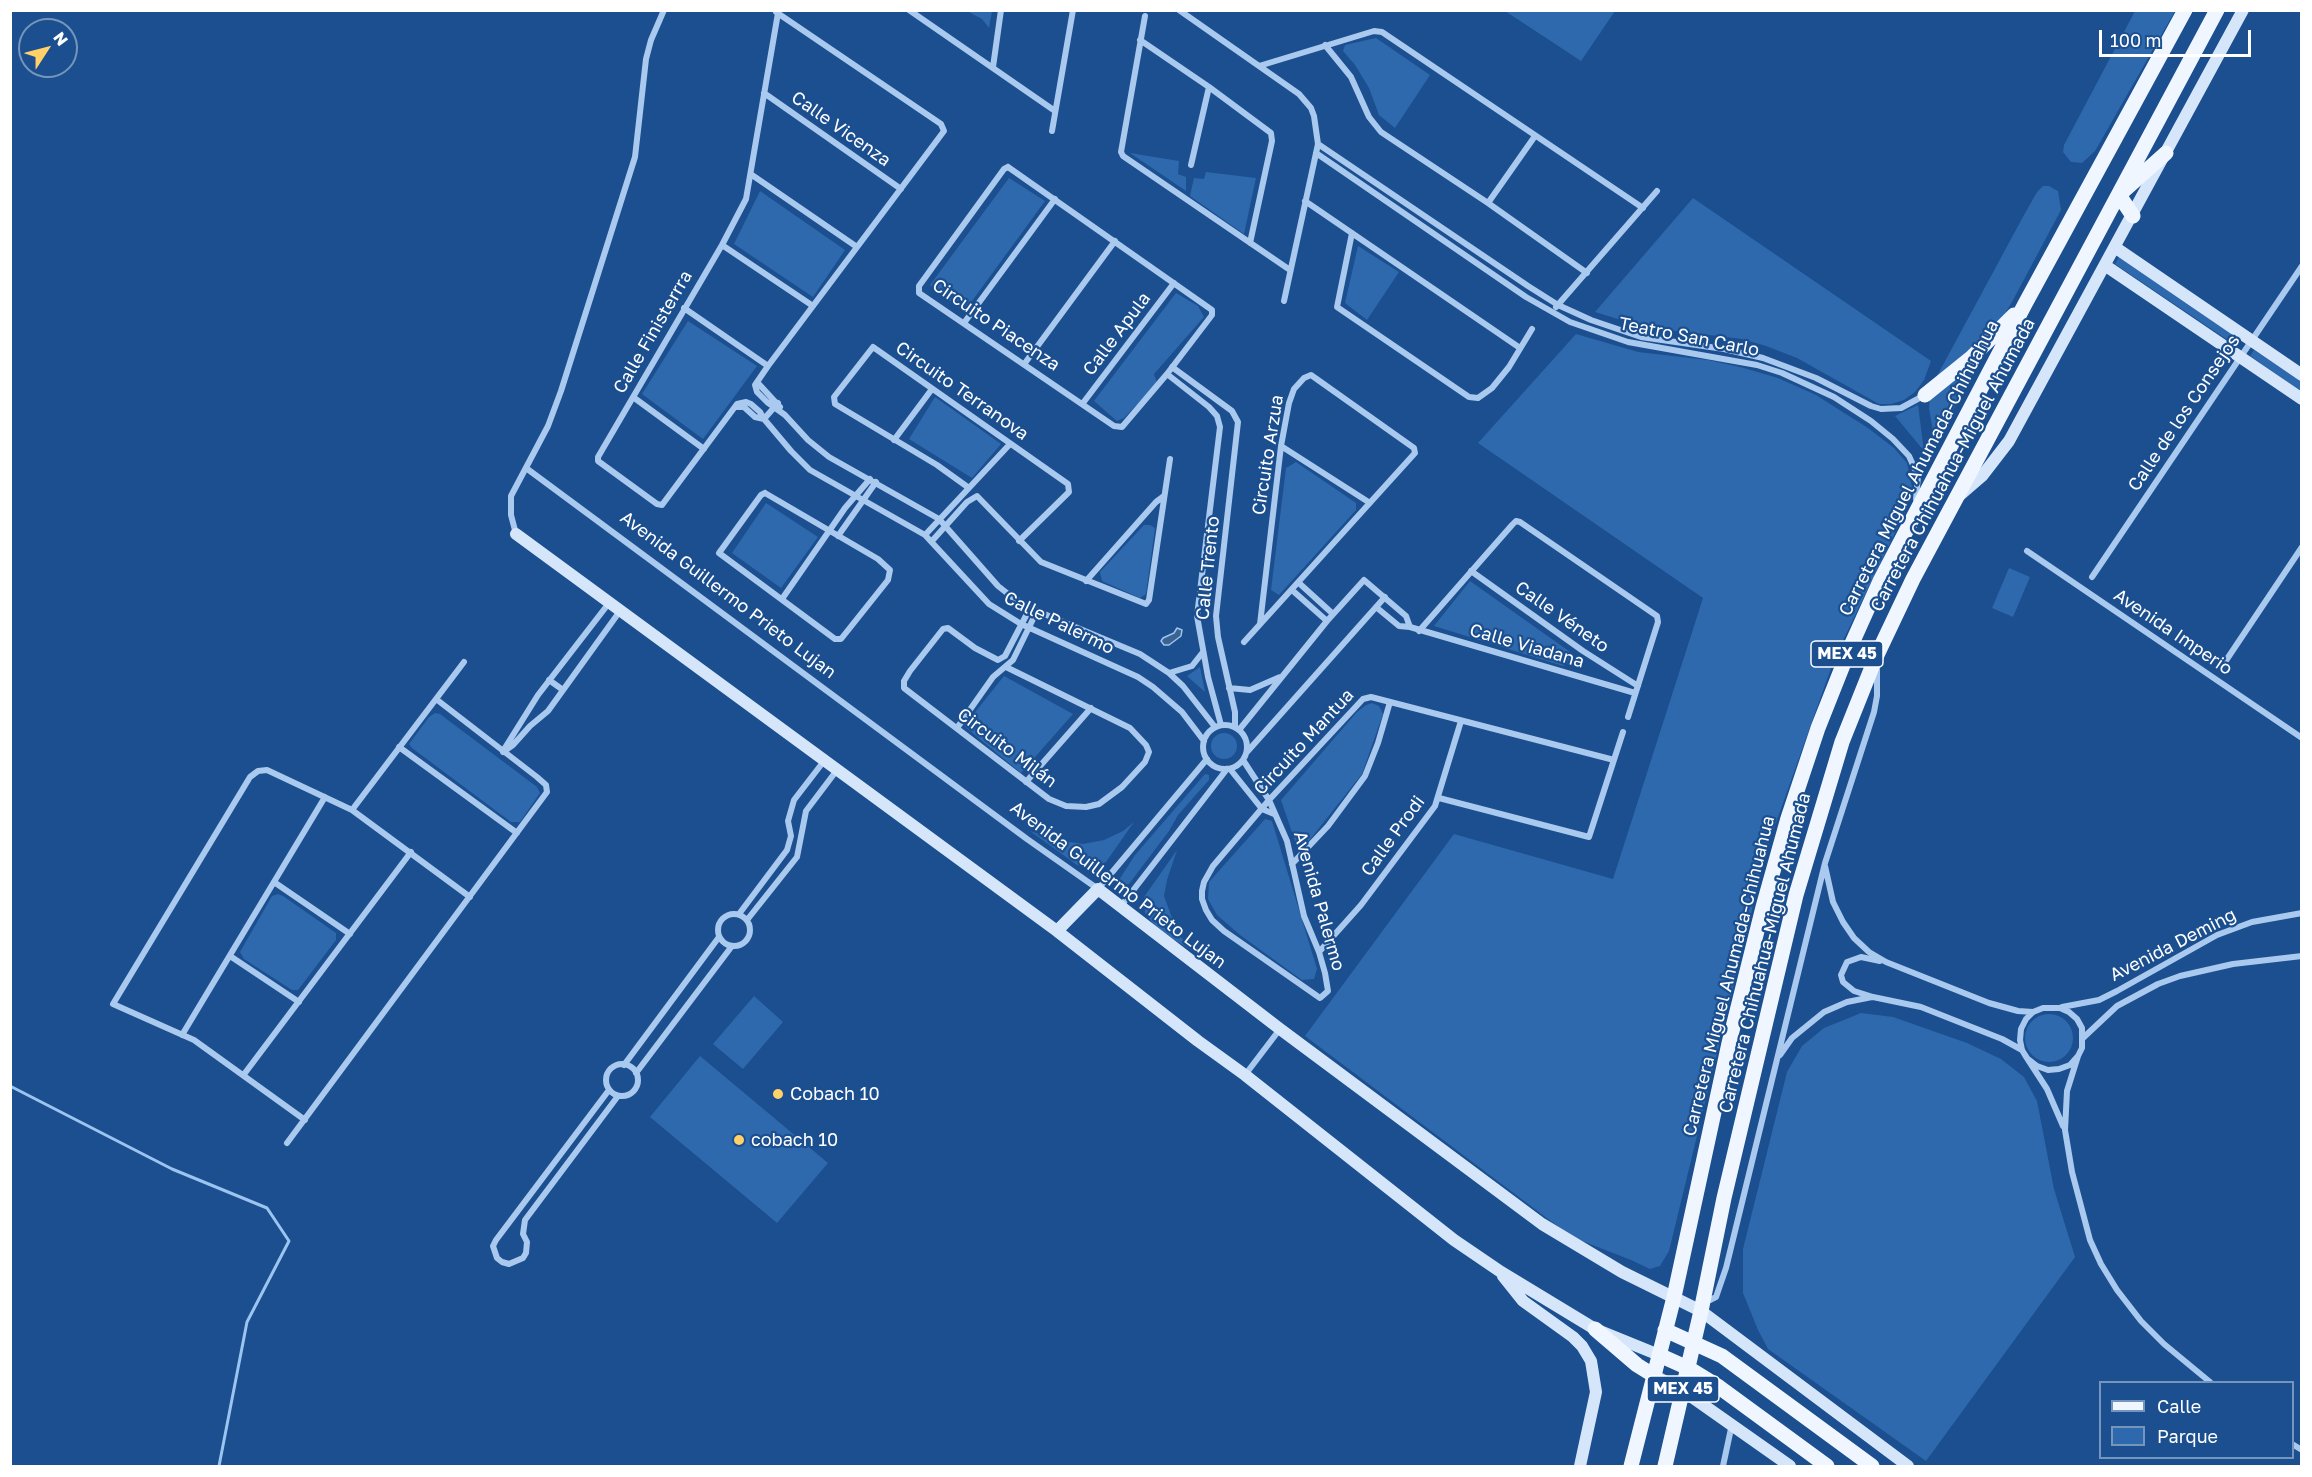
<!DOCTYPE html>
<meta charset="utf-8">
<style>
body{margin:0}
#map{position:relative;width:2312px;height:1477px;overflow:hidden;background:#1b4f8f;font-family:"Golos Text",sans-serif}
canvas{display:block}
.frame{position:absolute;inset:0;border:12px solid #fff;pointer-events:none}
.legend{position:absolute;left:2099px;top:1381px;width:195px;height:78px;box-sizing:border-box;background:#1b4f8f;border:2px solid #7695bc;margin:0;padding:8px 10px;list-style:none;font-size:18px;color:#fff}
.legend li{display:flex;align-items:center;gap:12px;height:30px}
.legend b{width:30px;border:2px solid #7695bc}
.north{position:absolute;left:18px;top:18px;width:60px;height:60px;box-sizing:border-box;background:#1b4f8f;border:2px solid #7695bc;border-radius:50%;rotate:54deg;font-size:16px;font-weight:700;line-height:24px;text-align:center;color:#fff}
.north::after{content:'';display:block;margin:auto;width:21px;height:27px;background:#ffd166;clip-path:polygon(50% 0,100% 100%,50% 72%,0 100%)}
.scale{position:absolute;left:2099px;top:30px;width:152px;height:27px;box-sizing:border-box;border:3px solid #fff;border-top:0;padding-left:8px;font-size:18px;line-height:21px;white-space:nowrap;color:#fff;-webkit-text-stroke:4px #1b4f8f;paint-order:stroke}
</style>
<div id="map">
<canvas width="2312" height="1477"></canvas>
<div class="frame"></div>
<ul class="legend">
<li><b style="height:8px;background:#f0f6ff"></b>Calle</li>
<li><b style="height:16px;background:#2e69ad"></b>Parque</li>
</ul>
<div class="north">N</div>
<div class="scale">100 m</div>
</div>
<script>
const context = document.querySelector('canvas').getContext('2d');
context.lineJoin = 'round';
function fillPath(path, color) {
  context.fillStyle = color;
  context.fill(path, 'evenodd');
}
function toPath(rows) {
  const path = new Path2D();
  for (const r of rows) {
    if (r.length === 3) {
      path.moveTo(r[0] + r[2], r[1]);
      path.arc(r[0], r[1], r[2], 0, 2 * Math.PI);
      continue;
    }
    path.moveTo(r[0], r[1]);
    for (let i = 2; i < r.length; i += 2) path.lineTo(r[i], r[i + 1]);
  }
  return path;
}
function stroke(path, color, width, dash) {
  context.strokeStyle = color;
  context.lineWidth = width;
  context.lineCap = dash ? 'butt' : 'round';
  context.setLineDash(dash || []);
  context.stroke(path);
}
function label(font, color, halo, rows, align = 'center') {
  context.font = font + ' "Golos Text",sans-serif';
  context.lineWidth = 4.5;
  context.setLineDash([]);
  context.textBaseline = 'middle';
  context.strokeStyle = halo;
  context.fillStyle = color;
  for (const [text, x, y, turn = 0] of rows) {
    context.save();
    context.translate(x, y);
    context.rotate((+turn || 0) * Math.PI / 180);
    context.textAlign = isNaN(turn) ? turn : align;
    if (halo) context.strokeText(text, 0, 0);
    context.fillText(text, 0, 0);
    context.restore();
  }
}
const green = toPath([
 [967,11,992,11,989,28,982,19],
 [1505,11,1615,11,1581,61],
 [2135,11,2175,11,2095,151,2082,163,2071,162,2063,152,2064,145],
 [1376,38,1430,75,1395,128,1379,115,1369,88,1355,65,1343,51,1345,45],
 [1130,153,1179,161,1178,174,1186,177,1186,191],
 [1206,172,1256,178,1244,234,1190,196,1194,178,1204,179],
 [1009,178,1045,201,964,312,930,285],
 [2043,186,2049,186,2058,191,2061,210,2012,302,2001,320,1942,377,1937,376,2024,215,2037,192],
 [760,191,845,250,813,297,734,244],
 [1693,198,1931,361,1924,380,1915,392,1904,400,1891,404,1879,404,1797,358,1766,346,1742,339,1644,327,1595,312],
 [1358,246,1399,272,1367,320,1345,303],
 [2119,257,2239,338,2235,345,2115,264],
 [1176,293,1198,306,1204,317,1154,374,1157,383,1124,418,1117,421,1094,401],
 [688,321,757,366,703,439,642,394],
 [1576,334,1638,352,1708,360,1744,368,1778,378,1816,395,1868,428,1894,448,1907,463,1912,487,1905,512,1835,657,1767,848,1669,1251,1660,1266,1650,1269,1631,1260,1572,1237,1305,1036,1454,834,1613,879,1703,598,1478,443],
 [1986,350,1935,443,1929,408,1930,397],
 [2254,350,2301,381,2301,391,2250,356],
 [935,397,1001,444,972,478,909,439],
 [1918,405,1924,451,1895,416],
 [1296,462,1356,503,1356,510,1279,595,1271,590,1286,468],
 [766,503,818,537,781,588,732,553],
 [1144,525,1150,525,1155,528,1146,594,1140,598,1102,581,1100,572],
 [2009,568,2030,577,2013,617,1992,608],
 [1470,581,1573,654,1572,661,1563,666,1434,626],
 [1200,667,1205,692,1187,676],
 [1004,676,1073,714,1021,773,964,726],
 [1372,703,1379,706,1383,714,1362,774,1304,847,1297,847,1281,800,1357,712,1366,705],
 [435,713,440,714,537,787,540,793,520,822,511,822,412,748,409,744,429,717],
 [1224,746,13],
 [1205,774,1209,775,1209,780,1178,815,1169,831,1129,884,1124,884,1119,880,1135,855],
 [1265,819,1272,821,1317,969,1314,979,1302,980,1240,935,1217,915,1208,899,1209,882],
 [1134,822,1106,862,1089,869,1077,865,1030,831,1056,840,1083,844,1104,840,1123,831],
 [1177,850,1167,880,1164,896,1178,934,1196,953,1158,930,1145,913,1144,897],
 [278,894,283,896,336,933,336,940,298,990,292,990,244,959,240,952,272,896],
 [754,996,783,1022,743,1069,713,1044],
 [1861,1013,1893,1017,1967,1043,2001,1059,2024,1077,2037,1101,2054,1189,2075,1257,1926,1461,1768,1349,1758,1330,1743,1293,1743,1249,1787,1072,1802,1046,1824,1028],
 [2049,1038,24],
 [700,1056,828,1163,777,1223,650,1117]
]);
const water = toPath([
 [1177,628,1182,630,1181,636,1169,645,1164,645,1161,641,1163,638,1174,633,1177,628]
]);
const stream = toPath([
 [10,1086,172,1169,267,1208,289,1241,247,1322,219,1466]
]);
const street = toPath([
 [909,10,1055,111],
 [1179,10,1299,94,1311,108,1314,116,1318,144,1284,301],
 [776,12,941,124,944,131,768,366,755,385,757,392,767,402,785,415,808,440,829,457,939,519,998,586,1012,597,1037,611,1140,654,1169,673,1183,686,1215,727],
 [778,13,746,199,722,245,598,457,598,461,657,504,662,505,737,404,746,402,751,404,760,412,764,419,791,451,810,470,925,535,989,604,1021,624,1138,677,1153,687,1182,712,1204,741],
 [1145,16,1121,152,1123,156,1290,270],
 [1140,40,1209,87,1271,133,1272,141,1250,243],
 [1325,45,1351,77,1369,117,1381,132,1488,203,1587,273],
 [1259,66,1374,31,1382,32,1643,208],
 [993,67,1001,10],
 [764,93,901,189],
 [1052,131,1073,10],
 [1318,144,1528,286,1558,305,1591,320,1641,337,1724,349,1763,358,1816,378,1871,406,1881,409,1901,408,1925,395],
 [1316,153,1526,297,1570,322,1628,342,1757,365,1782,373,1834,397,1871,421,1893,439,1909,456,1918,476,1916,499],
 [1191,165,1209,87],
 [1008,167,1212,310,1212,315,1167,374,1122,427,1114,426,919,293,919,286,1004,169,1008,167],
 [752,175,857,247],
 [1305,201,1520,348],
 [1488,203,1535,136],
 [1352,233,1337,307,1469,397,1478,398,1492,388,1509,367,1532,329],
 [722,245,813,306],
 [1556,307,1657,191],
 [684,308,768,366],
 [964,323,1055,199],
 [1025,363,1115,241],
 [1172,367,1232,411,1238,422,1216,616,1218,637,1235,712,1235,727],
 [1167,374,1209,407,1217,416,1220,427,1197,616,1208,677,1221,725],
 [757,382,780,407],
 [633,397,704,449],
 [1083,403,1174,283],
 [735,407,744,407,755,417,764,419,778,403],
 [894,440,932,389],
 [1281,446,1370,503],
 [526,468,1027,839,1098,889,1207,759],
 [969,488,937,465,835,404,834,397,873,347,1068,484,1069,492,1019,541],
 [765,493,878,559,890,570,888,580,841,639,835,639,719,553,761,495,765,493],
 [516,534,511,515,511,496,548,426,561,391,635,157,646,59,651,40,664,10],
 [925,535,1010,444],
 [838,536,876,482],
 [932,541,967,502,977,496,1041,562,1146,604,1149,600,1170,459],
 [2027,551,2302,738],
 [1471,571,1583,651,1638,686],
 [2092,577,2302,266],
 [1086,581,1156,502,1164,496],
 [1299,583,1333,614],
 [1292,590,1327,621],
 [782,599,845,508,870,479],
 [1376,607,1399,626,1410,627,1635,693],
 [1419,631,1512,525,1516,521,1520,522,1657,616,1658,622,1628,717],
 [1244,642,1415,453,1414,448,1311,375,1304,378,1294,389,1289,403,1281,446,1260,624],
 [1006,667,1130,728,1146,745,1149,752,1145,762,1122,787,1099,804,1086,807,1066,806,1049,799,904,688,904,681,910,671,943,629,948,628,975,648,998,660,1005,656,1030,608],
 [2221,668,2302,547],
 [1169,673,1192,666,1203,652],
 [549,680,563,690],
 [1229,688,1250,690,1280,677],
 [1225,747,22],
 [957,728,993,677,1013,660,1037,611],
 [1239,730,1327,621,1364,580,1406,616,1410,627],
 [399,747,517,833],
 [503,751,538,695,609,603],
 [503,752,513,745,530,726,548,711,620,611],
 [1247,752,1385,597],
 [1243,760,1269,800,1287,841,1304,916,1319,952,1325,973,1328,991,1320,998,1224,931,1212,920,1206,910,1202,899,1202,891,1204,882,1213,866,1269,800,1363,699,1371,697,1614,760],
 [1230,769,1262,809,1274,814],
 [1026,782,1091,708],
 [1439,798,1589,837,1623,732],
 [352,810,464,662],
 [1292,864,1328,826,1365,776,1378,743,1390,702],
 [1825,866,1833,902,1843,922,1854,938,1869,952,1886,962,1989,1003,2018,1011,2033,1012],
 [274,882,350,934],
 [1121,906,1227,769],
 [734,930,16],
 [739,914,787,850,791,836,788,821,794,800,824,761],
 [747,920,797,857,806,811,837,770],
 [1319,952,1361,905,1435,806,1461,721],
 [230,956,299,1002],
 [1880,961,1861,957,1847,962,1841,975,1843,982,1854,991,1873,997,1921,1007,2002,1039,2022,1050],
 [2062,1007,2099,1000,2117,991,2217,935,2252,922,2302,913],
 [182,1035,325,797],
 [2083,1038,2117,1006,2158,984,2180,976,2233,964,2302,956],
 [1780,1055,1792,1038,1824,1012,1847,1002,1872,997],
 [2078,1056,2067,1091,2065,1130,2072,1172,2090,1240,2101,1264,2117,1290,2141,1321,2164,1344,2210,1382],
 [2028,1059,2037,1066,2048,1070,2059,1069,2070,1065,2078,1056,2082,1048,2082,1028,2077,1019,2069,1012,2060,1008,2043,1008,2033,1012,2026,1019,2021,1029,2020,1040,2022,1050,2025,1055,2047,1089,2063,1126],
 [622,1080,16],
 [624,1065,719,937],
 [245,1073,411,852],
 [636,1073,732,946],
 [1245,1075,1280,1029],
 [609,1090,496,1240,493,1246,497,1258,502,1262,509,1264,523,1258,526,1253,527,1242,523,1234,525,1220,618,1096],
 [305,1120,194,1040,113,1004,250,777,258,771,267,770,352,810,470,897],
 [287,1143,547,792,546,785,537,777,436,699],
 [1704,1300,1710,1300,1716,1297,1726,1268,1825,863,1874,712,1877,696,1877,670],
 [2292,1444,2302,1450],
 [1723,1466,1732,1424]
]);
const secondary = toPath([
 [2116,248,2302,375],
 [2106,266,2302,399],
 [1960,495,1982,476,2009,441,2243,10],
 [516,534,1057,931,1198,1041,1245,1075,1454,1240,1501,1272,1595,1329,1659,1355],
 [1057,931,1098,889,1280,1029,1542,1224,1622,1272,1701,1311,1908,1466],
 [1503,1276,1523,1301,1573,1337,1582,1346,1591,1361,1596,1392,1580,1466],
 [1653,1375,1682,1390,1790,1466]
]);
const primary = toPath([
 [2133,216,2119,195,2166,153],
 [1925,395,1972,357,2014,315],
 [1595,1329,1637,1365,1653,1375],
 [1665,1330,1722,1356,1872,1466],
 [1659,1355,1688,1368,1719,1387,1827,1466],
 [1631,1466,1674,1297,1729,1043,1763,907,1788,818,1818,728,1849,650,1880,581,2025,304,2185,10],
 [1665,1466,1701,1311,1724,1198,1796,895,1842,742,1876,657,1913,579,2217,10]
]);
const markers = [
 [778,1094,6,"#ffd166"],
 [739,1140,6,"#ffd166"]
];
const shields = [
 [1847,654,72],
 [1683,1389,72]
];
const shieldNames = [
 ["MEX 45",1847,654],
 ["MEX 45",1683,1389]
];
const streetNames = [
 ["Calle Vicenza",841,129,35],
 ["Circuito Piacenza",996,325,34],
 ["Calle Finisterrra",653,332,-60],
 ["Calle Apula",1117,334,-53],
 ["Teatro San Carlo",1689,337,11],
 ["Circuito Terranova",962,391,35],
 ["Calle de los Consejos",2184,413,-56],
 ["Circuito Arzua",1268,455,-81],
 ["Carretera Chihuahua-Miguel Ahumada",1953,465,-62],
 ["Carretera Miguel Ahumada-Chihuahua",1919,468,-63],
 ["Calle Trento",1208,568,-84],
 ["Avenida Guillermo Prieto Lujan",728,595,37],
 ["Calle Véneto",1562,617,35],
 ["Calle Palermo",1059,623,26],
 ["Avenida Imperio",2173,632,34],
 ["Calle Viadana",1527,646,16],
 ["Circuito Mantua",1304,742,-47],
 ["Circuito Milán",1007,748,37],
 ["Calle Prodi",1393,836,-54],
 ["Avenida Guillermo Prieto Lujan",1118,885,37],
 ["Avenida Palermo",1319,901,74],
 ["Avenida Deming",2173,945,-27],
 ["Carretera Chihuahua-Miguel Ahumada",1765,953,-76],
 ["Carretera Miguel Ahumada-Chihuahua",1729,976,-76]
];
const poiNames = [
 ["Cobach 10",790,1094],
 ["cobach 10",751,1140]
];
fillPath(green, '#2e69ad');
fillPath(water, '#3c6290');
stroke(water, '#9cc4f0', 1.5);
stroke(stream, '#9cc4f0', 3);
stroke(street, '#a9c9ee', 6);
stroke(secondary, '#d6e6fa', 12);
stroke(primary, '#f0f6ff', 15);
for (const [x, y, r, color] of markers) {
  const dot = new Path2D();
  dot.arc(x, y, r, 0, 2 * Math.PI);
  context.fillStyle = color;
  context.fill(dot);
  stroke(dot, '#1b4f8f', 2);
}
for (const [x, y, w] of shields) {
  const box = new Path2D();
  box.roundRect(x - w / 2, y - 13, w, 26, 4.5);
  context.fillStyle = '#1b4f8f';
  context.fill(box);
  stroke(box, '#fff', 1.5);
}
label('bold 16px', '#fff', null, shieldNames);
label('18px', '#fff', '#1b4f8f', streetNames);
label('18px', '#fff', '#1b4f8f', poiNames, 'left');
</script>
